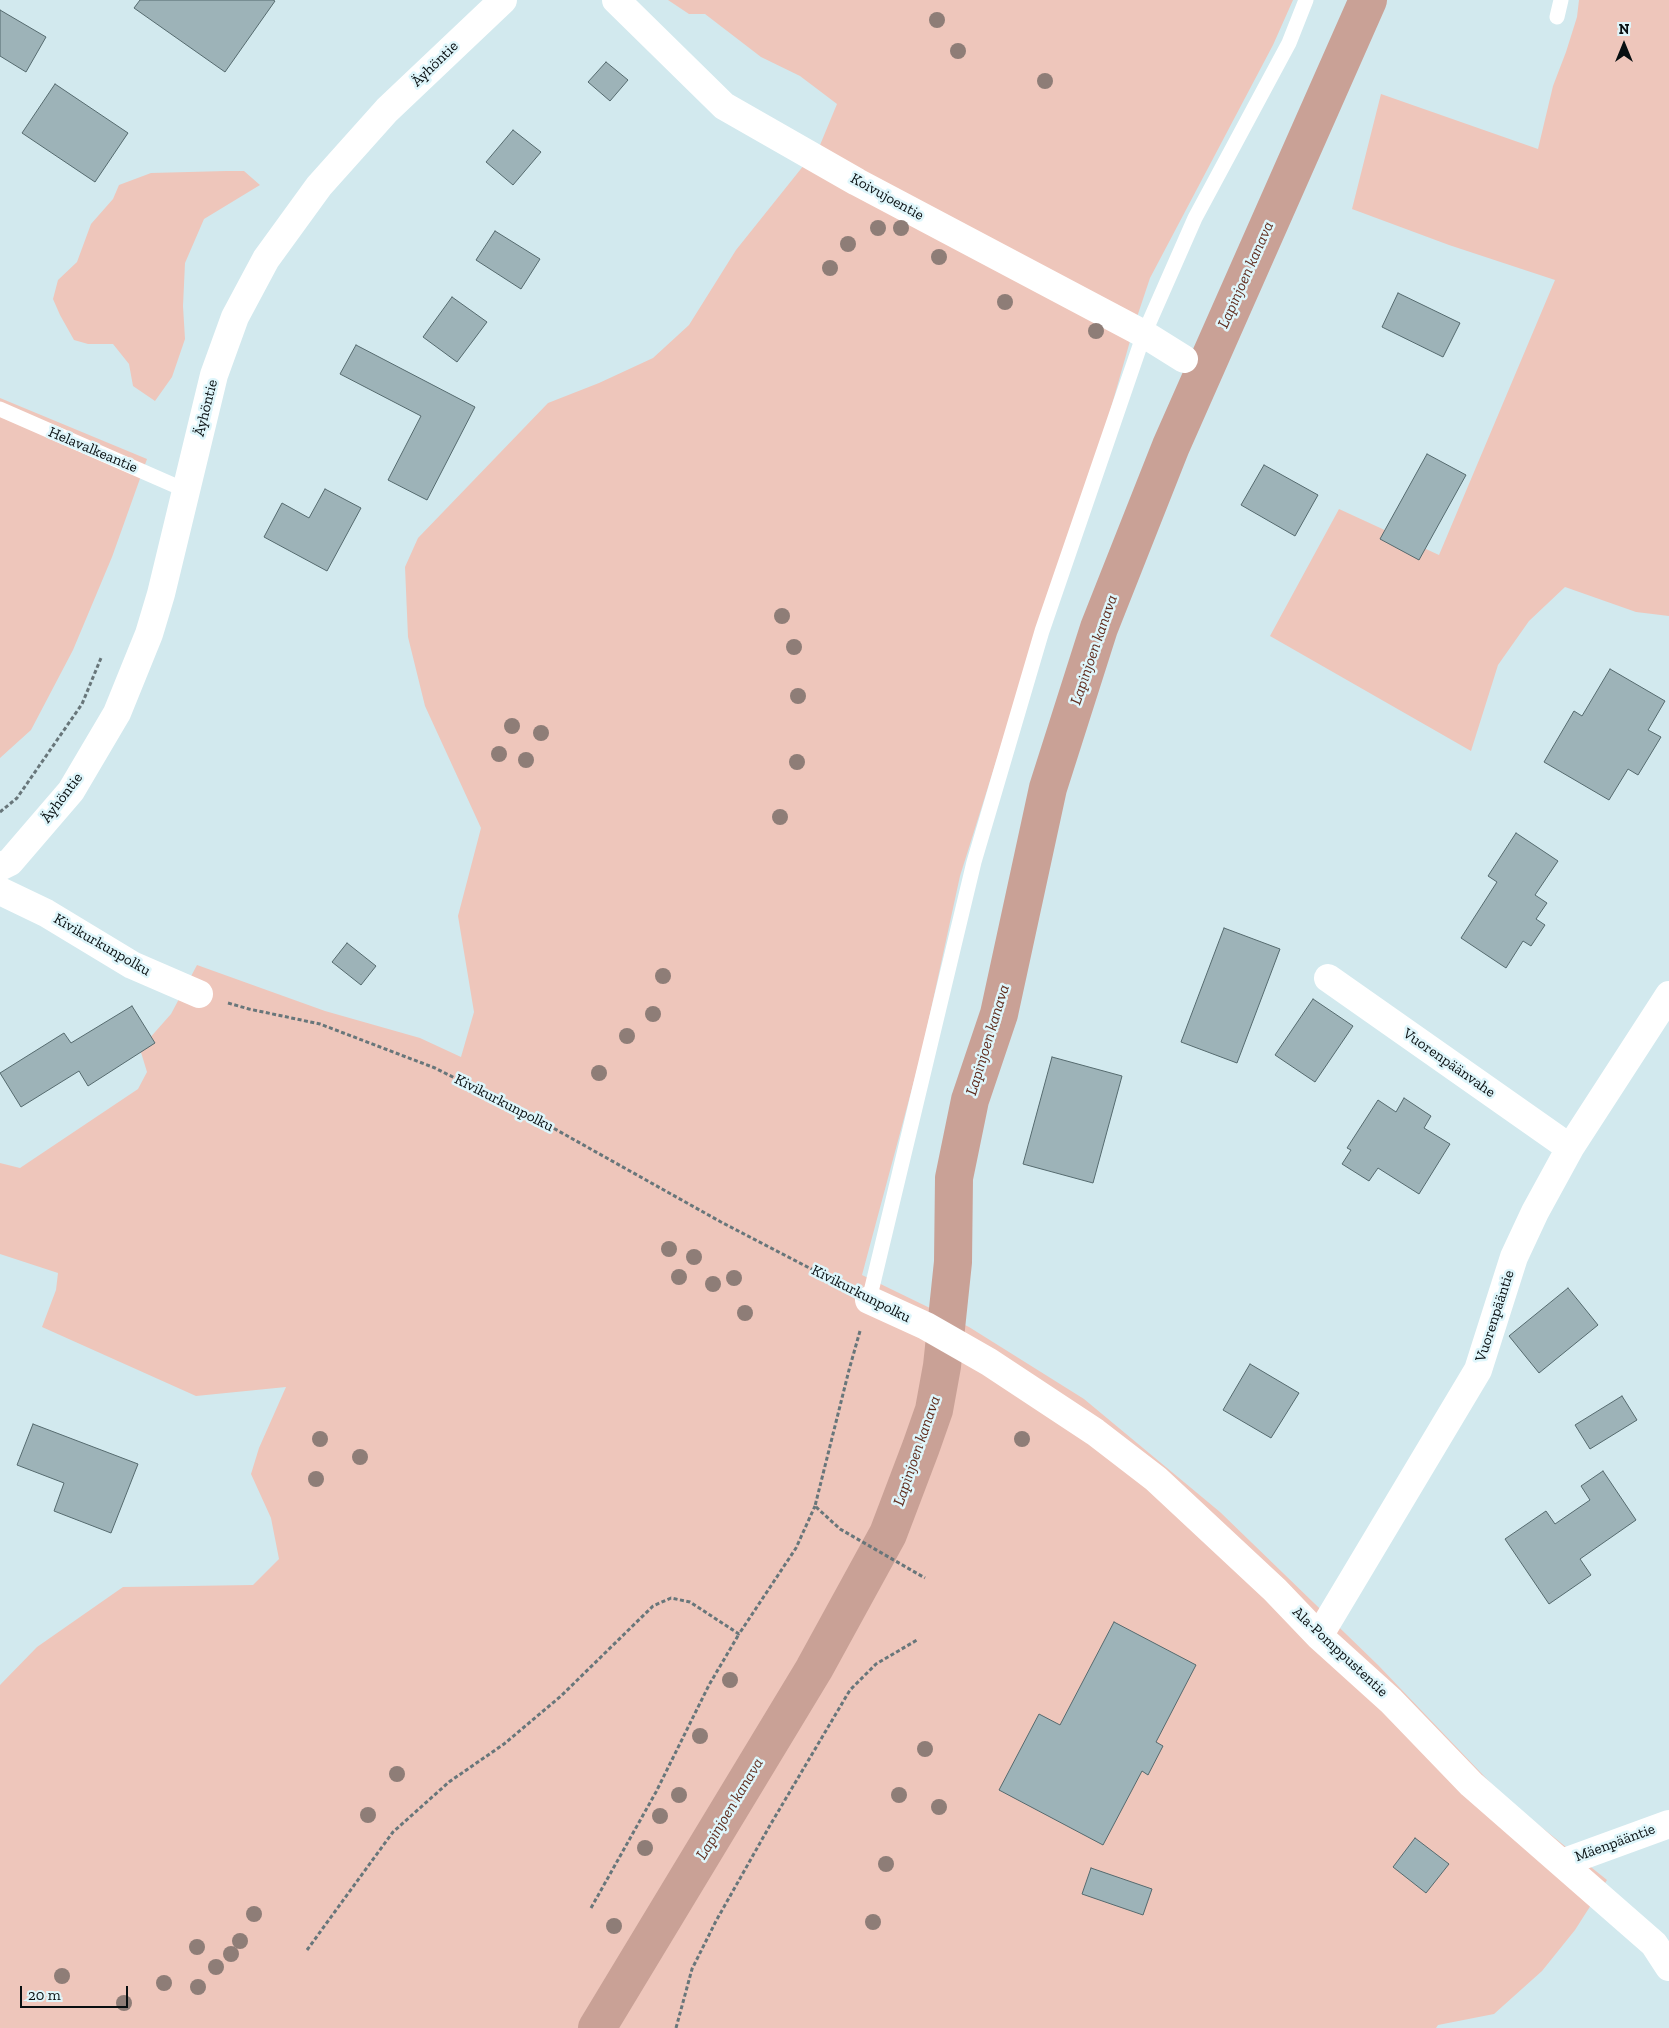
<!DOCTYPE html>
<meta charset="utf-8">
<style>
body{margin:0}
#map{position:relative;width:1669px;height:2028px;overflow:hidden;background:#d2e9ee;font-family:"Zilla Slab",serif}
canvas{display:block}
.north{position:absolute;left:1599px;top:20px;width:50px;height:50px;-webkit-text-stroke:4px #dff6fb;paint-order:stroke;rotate:0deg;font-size:14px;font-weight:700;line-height:20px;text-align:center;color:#080f11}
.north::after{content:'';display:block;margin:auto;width:18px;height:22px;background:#080f11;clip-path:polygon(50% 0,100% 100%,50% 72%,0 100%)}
.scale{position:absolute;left:20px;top:1986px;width:108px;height:22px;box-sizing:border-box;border:2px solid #080f11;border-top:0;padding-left:6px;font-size:15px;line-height:18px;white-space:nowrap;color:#080f11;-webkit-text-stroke:4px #dff6fb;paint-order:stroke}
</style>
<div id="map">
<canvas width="1669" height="2028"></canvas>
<div class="north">N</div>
<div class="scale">20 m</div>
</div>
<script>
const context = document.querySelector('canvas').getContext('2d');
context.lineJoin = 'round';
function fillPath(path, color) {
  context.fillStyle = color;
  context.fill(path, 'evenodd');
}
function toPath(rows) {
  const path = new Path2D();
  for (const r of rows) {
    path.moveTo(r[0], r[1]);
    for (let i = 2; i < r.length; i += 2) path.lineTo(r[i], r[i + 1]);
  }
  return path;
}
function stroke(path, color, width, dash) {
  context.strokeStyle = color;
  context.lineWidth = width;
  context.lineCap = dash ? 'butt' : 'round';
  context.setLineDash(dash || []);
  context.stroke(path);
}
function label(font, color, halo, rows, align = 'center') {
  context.font = font + ' "Zilla Slab",serif';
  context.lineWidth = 5;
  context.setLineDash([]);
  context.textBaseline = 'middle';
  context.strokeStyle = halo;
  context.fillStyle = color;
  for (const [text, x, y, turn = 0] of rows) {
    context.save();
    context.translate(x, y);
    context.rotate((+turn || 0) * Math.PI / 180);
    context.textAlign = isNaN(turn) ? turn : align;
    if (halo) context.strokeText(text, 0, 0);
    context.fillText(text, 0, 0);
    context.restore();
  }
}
const green = toPath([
 [668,0,1293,0,1273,45,1150,278,1136,320,1105,429,1016,698,960,876,922,1051,862,1275,969,1327,1084,1399,1220,1512,1378,1665,1504,1797,1607,1880,1575,1930,1542,1971,1494,2014,1438,2025,1436,2028,0,2028,0,1685,37,1647,123,1587,253,1585,279,1559,271,1518,251,1474,259,1448,286,1387,196,1396,42,1327,56,1290,58,1273,0,1254,0,1163,20,1168,138,1089,147,1072,140,1049,171,1014,197,965,325,1011,420,1038,461,1057,474,1012,458,916,481,828,425,706,408,637,405,567,418,538,548,403,599,383,653,358,689,325,736,250,820,145,837,104,800,76,761,57,705,14,689,14],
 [1579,0,1669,0,1669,616,1636,612,1565,587,1529,621,1498,665,1471,751,1270,636,1339,509,1439,555,1555,280,1449,245,1352,209,1381,94,1538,149,1553,86,1566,52,1577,17],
 [226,171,244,171,260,185,204,219,185,263,183,306,185,339,172,377,155,401,133,386,129,364,113,344,88,344,74,340,60,315,53,299,58,280,77,262,91,224,113,199,119,185,151,173],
 [0,398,147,459,112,557,73,650,31,730,0,758]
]);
const canal = toPath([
 [597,2028,814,1669,888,1534,921,1447,934,1410,942,1366,953,1262,954,1178,970,1100,999,1014,1048,788,1099,628,1171,446,1368,0]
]);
const building = toPath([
 [140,0,273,0,275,1,225,72,134,8,140,0],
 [0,10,46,37,26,72,0,56,0,10],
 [606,62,628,80,610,101,588,82,606,62],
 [55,84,128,133,95,182,22,133,55,84],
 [513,130,541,152,513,185,486,162,513,130],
 [495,231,540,259,521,289,476,260,495,231],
 [1398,293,1460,323,1443,357,1382,327,1398,293],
 [452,297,487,322,457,362,423,337,452,297],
 [356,345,475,407,427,500,388,480,421,416,340,374,356,345],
 [1427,454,1466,475,1419,560,1380,539,1427,454],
 [1264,465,1318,495,1295,536,1241,505,1264,465],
 [325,489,361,508,327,571,264,537,282,503,309,518,325,489],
 [1610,669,1665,701,1648,730,1661,737,1638,775,1628,769,1609,800,1544,762,1574,711,1582,716,1610,669],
 [1516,833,1558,861,1535,895,1547,903,1536,919,1545,925,1531,946,1523,941,1506,968,1461,938,1497,882,1488,876,1516,833],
 [1224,928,1280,949,1237,1063,1181,1042,1224,928],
 [347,943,376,966,361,985,332,962,347,943],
 [1313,999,1353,1026,1315,1082,1275,1055,1313,999],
 [132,1006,155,1043,88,1086,79,1071,21,1107,0,1073,64,1033,71,1043,132,1006],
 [1052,1057,1122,1076,1093,1183,1023,1164,1052,1057],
 [1404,1098,1431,1116,1424,1128,1450,1144,1419,1194,1378,1168,1369,1181,1342,1164,1351,1150,1347,1148,1378,1100,1396,1112,1404,1098],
 [1568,1288,1598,1325,1539,1373,1509,1336,1568,1288],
 [1250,1364,1299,1393,1271,1438,1223,1410,1250,1364],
 [1622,1396,1637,1420,1590,1449,1575,1425,1622,1396],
 [33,1424,138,1464,111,1533,54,1511,64,1483,17,1465,33,1424],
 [1603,1471,1636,1520,1580,1559,1591,1575,1549,1604,1505,1539,1546,1511,1555,1524,1590,1500,1581,1486,1603,1471],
 [1114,1622,1196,1665,1156,1742,1163,1746,1148,1775,1142,1771,1103,1845,999,1790,1039,1714,1060,1725,1114,1622],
 [1415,1838,1449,1864,1426,1893,1393,1867,1415,1838],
 [1091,1868,1152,1889,1143,1915,1082,1894,1091,1868]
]);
const path = toPath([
 [0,812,17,798,82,704,101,658],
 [228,1003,249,1009,320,1024,435,1068,546,1124,721,1222,842,1285],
 [860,1331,849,1370,815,1506,840,1529,925,1578],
 [591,1908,656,1792,709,1685,739,1634],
 [307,1950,393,1832,449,1782,504,1744,561,1696,653,1606,671,1598,690,1602,739,1634,796,1548,815,1506],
 [676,2028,692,1969,716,1921,769,1827,850,1690,876,1664,917,1640]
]);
const lane = toPath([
 [1557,17,1561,0],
 [0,409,185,490],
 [869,1300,974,862,1042,631,1144,334,1195,218,1289,43,1306,0]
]);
const street = toPath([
 [616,0,724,106,857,182,1144,334,1184,359],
 [0,891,46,913,132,965,199,994],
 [1328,978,1570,1148],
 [869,1300,926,1326,989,1362,1095,1432,1156,1479,1275,1590,1319,1636,1391,1701,1471,1784,1654,1944,1669,1967],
 [1319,1636,1478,1370,1514,1257,1535,1212,1570,1148,1669,995],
 [1562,1863,1669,1824]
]);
const secondary = toPath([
 [0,867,10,862,71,791,117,713,149,634,161,594,214,375,235,317,266,259,319,186,387,110,503,0]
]);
const trees = [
 [937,20],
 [958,51],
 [1045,81],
 [878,228],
 [901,228],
 [848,244],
 [939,257],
 [830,268],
 [1005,302],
 [1096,331],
 [782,616],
 [794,647],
 [798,696],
 [512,726],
 [541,733],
 [499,754],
 [526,760],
 [797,762],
 [780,817],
 [663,976],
 [653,1014],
 [627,1036],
 [599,1073],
 [669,1249],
 [694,1257],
 [679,1277],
 [734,1278],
 [713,1284],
 [745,1313],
 [320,1439],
 [1022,1439],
 [360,1457],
 [316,1479],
 [730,1680],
 [700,1736],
 [925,1749],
 [397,1774],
 [679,1795],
 [899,1795],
 [939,1807],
 [368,1815],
 [660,1816],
 [645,1848],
 [886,1864],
 [254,1914],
 [873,1922],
 [614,1926],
 [240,1941],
 [197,1947],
 [231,1954],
 [216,1967],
 [62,1976],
 [164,1983],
 [198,1987],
 [124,2003]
];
const streetNames = [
 ["Äyhöntie",435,64,-44],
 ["Koivujoentie",887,197,29],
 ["Äyhöntie",206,408,-76],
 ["Helavalkeantie",93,450,23],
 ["Äyhöntie",62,798,-53],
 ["Kivikurkunpolku",102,945,30],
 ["Vuorenpäänvahe",1449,1063,35],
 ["Kivikurkunpolku",504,1103,27],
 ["Kivikurkunpolku",861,1294,27],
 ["Vuorenpääntie",1495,1316,-72],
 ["Ala-Pomppustentie",1340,1652,43],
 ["Mäenpääntie",1615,1843,-20]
];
const waterNames = [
 ["Lapinjoen kanava",1246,275,-66],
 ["Lapinjoen kanava",1094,650,-71],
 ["Lapinjoen kanava",988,1040,-73],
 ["Lapinjoen kanava",917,1451,-71],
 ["Lapinjoen kanava",730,1809,-59]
];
fillPath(green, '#eec6bb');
stroke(canal, '#c9a196', 38);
fillPath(building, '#9db3b8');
stroke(building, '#556a6e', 1);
stroke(path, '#68767a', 3, [4, 2.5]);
stroke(lane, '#fff', 15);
stroke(street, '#fff', 28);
stroke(secondary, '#fff', 28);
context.fillStyle = '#8e7d77';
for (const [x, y] of trees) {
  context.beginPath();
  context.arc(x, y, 8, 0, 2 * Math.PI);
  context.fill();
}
label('15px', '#080f11', '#dff6fb', streetNames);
label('italic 16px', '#5f2b1c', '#dff6fb', waterNames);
</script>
